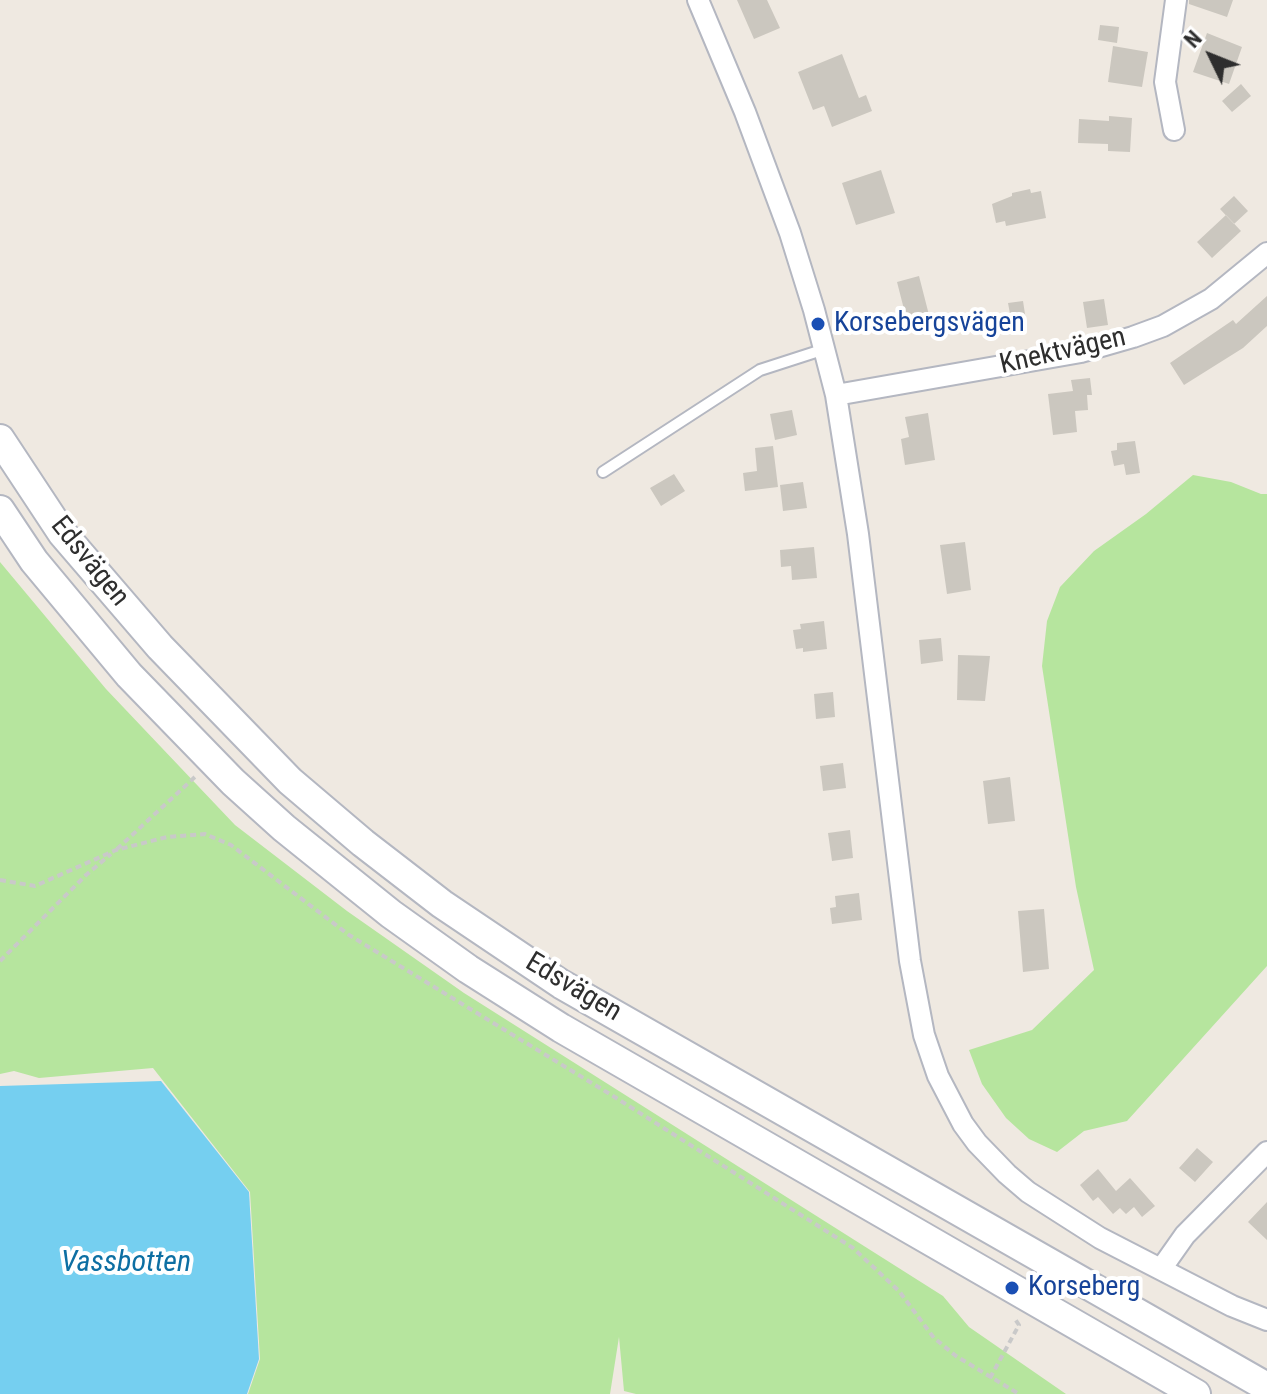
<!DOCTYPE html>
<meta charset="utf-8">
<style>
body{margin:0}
#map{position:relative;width:1267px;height:1394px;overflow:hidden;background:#efe9e1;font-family:"Roboto Condensed",sans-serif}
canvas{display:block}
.north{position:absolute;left:1171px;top:16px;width:80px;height:80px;-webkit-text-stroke:6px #fff;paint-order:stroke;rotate:313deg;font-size:22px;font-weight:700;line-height:32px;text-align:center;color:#2e2e2e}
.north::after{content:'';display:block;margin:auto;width:28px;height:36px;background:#2e2e2e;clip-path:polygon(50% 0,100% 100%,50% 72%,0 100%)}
</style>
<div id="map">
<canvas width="1267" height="1394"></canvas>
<div class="north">N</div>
</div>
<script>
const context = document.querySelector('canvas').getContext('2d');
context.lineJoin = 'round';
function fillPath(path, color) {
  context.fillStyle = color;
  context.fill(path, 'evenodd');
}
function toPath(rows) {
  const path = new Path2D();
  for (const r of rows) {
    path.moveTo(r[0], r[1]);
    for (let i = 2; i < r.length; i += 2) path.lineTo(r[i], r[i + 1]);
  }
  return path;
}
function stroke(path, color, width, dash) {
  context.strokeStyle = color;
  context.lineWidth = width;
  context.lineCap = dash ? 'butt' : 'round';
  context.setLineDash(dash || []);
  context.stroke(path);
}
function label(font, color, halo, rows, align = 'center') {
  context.font = font + ' "Roboto Condensed",sans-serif';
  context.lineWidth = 8;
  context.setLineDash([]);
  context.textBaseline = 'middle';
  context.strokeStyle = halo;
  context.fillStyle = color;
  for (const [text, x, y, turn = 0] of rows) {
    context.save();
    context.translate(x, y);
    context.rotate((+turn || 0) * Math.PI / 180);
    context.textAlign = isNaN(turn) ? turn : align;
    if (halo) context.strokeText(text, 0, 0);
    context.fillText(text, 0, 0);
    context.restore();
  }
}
const green = toPath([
 [1193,475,1231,482,1261,494,1267,494,1267,966,1127,1121,1084,1131,1057,1152,1029,1139,1006,1118,982,1084,969,1050,1032,1030,1094,970,1076,887,1042,666,1047,621,1060,587,1094,551,1146,514],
 [0,562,106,689,235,825,347,911,464,993,943,1296,969,1327,1066,1394,636,1394,624,1391,619,1337,610,1394,248,1394,260,1359,250,1192,153,1068,39,1078,14,1071,0,1074]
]);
const water = toPath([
 [161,1081,249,1192,259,1359,247,1394,0,1394,0,1086]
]);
const building = toPath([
 [737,0,767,0,780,28,754,39],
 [1189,0,1233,0,1227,17,1189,4],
 [1100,25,1119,27,1117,43,1098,40],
 [1207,33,1242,47,1229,84,1193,72],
 [1113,46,1148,52,1142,87,1108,82],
 [842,54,859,98,866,95,872,111,832,127,824,106,813,110,798,72],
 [1241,84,1251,96,1232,112,1222,101],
 [1109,116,1132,118,1130,152,1108,151,1108,144,1078,143,1079,119,1109,121],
 [881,170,895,213,856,225,842,183],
 [1030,189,1031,193,1041,191,1046,218,1006,226,1005,221,996,223,992,204,1012,196,1012,193],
 [1234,196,1248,211,1234,224,1220,209],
 [1226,215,1241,231,1212,258,1197,242],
 [919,276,929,315,907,321,897,282],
 [1267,296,1267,326,1243,348,1184,385,1170,363,1233,320,1236,324],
 [1104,299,1108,325,1087,328,1083,302],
 [1023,301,1027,327,1013,330,1008,303],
 [1090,378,1092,395,1087,395,1088,410,1075,411,1077,432,1053,435,1048,394,1073,391,1071,380],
 [792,410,797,435,775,440,770,414],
 [928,413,935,460,905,465,901,439,909,437,905,417],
 [1135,441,1140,473,1126,475,1124,464,1114,466,1111,451,1117,450,1117,443],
 [773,446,778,487,745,491,743,473,757,471,755,448],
 [674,474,685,491,661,506,650,488],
 [803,482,807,508,783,511,780,485],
 [965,542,971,590,947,594,940,545],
 [814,547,817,578,792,580,791,566,781,567,780,550],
 [824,621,827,649,803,652,803,648,796,649,793,630,801,629,800,624],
 [941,638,943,661,921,664,919,640],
 [958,655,990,656,985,701,957,700],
 [833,692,835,717,816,719,814,694],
 [843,763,846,788,823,791,820,766],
 [1010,777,1015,821,988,824,983,781],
 [850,830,853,858,832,861,828,833],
 [859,893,862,920,832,924,830,908,836,907,835,896],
 [1044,909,1049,969,1023,972,1018,911],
 [1197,1148,1213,1162,1195,1182,1179,1168],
 [1098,1169,1116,1191,1130,1178,1155,1206,1142,1217,1134,1207,1126,1214,1120,1208,1113,1214,1098,1197,1093,1201,1080,1185],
 [1267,1202,1267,1240,1248,1222]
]);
const path = toPath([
 [117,849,196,776],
 [0,880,35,886,116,850,167,837,205,834,231,845,349,935,613,1096,853,1248,899,1291,934,1338,956,1356,1019,1394],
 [0,961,86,875,111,854],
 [990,1378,1019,1325,1015,1319]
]);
const service = toPath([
 [603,472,760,370,825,349]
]);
const minor = toPath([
 [698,0,745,112,790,233,814,310,836,395,858,534,910,961,924,1035,938,1076,963,1124,977,1143,1007,1174,1028,1192,1100,1238,1232,1306,1267,1320],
 [1174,130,1165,82,1176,0],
 [836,395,1081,352,1133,337,1163,326,1211,299,1267,253],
 [1161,1269,1185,1235,1267,1152]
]);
const secondary = toPath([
 [0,439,62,533,160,647,290,781,363,843,442,904,561,984,1267,1387],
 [0,510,34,561,129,675,233,782,284,828,391,914,468,969,561,1028,1196,1394]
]);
const markers = [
 [818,324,8,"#1a4fb4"],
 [1012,1288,8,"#1a4fb4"]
];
const transitNames = [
 ["Korsebergsvägen",834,324],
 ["Korseberg",1028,1288]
];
const streetNames = [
 ["Knektvägen",1063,352,-13],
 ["Edsvägen",89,562,51],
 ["Edsvägen",573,988,31]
];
const waterNames = [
 ["Vassbotten",126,1263]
];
fillPath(green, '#b6e59e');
fillPath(water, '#75cff0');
fillPath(building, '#cbc7bf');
stroke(service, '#b4b7c1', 14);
stroke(minor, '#b4b7c1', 24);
stroke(secondary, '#b4b7c1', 32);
stroke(path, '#c9c9c9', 4, [6, 4]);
stroke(service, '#fff', 10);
stroke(minor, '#fff', 20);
stroke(secondary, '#fff', 28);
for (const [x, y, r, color] of markers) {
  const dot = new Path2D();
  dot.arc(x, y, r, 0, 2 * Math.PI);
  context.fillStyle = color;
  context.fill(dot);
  stroke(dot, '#fff', 3);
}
label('28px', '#164399', '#fff', transitNames, 'left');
label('28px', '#2e2e2e', '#fff', streetNames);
label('italic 30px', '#0d6fa3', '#fff', waterNames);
</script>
